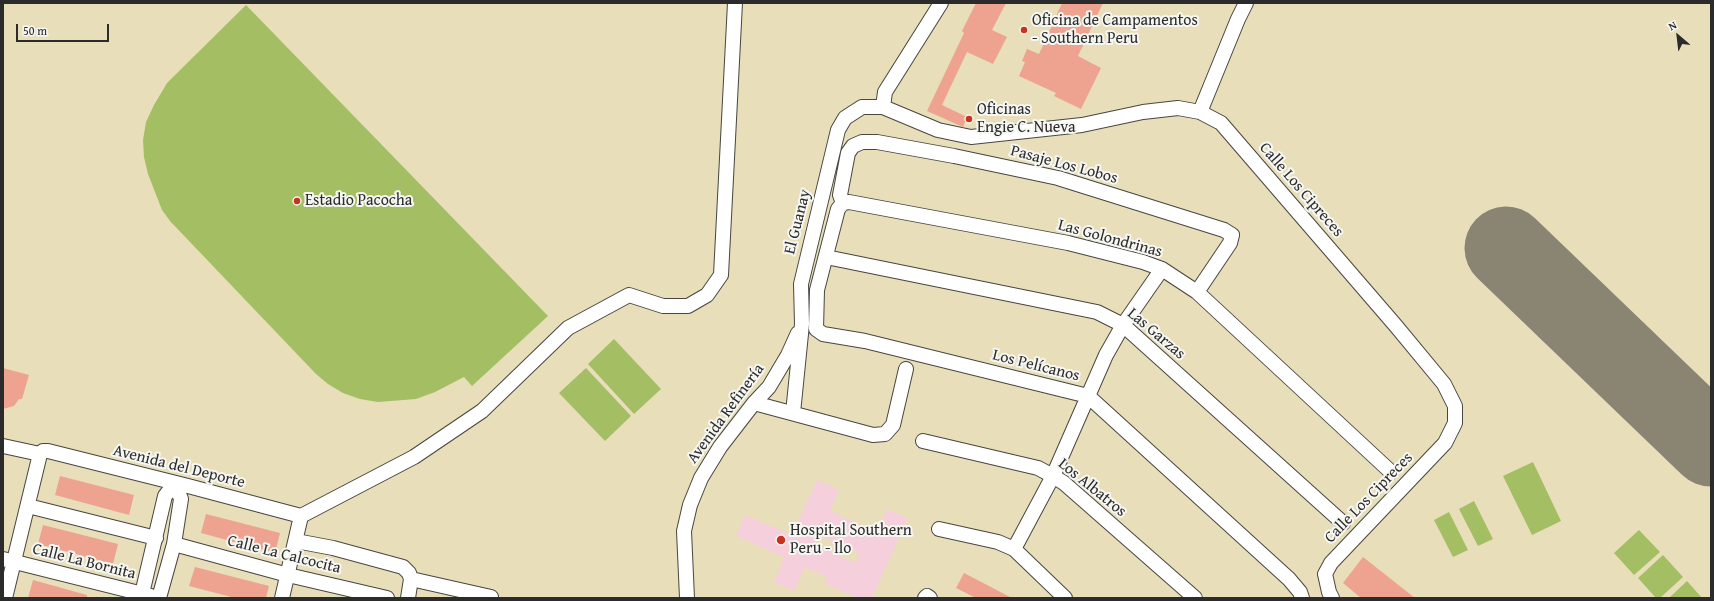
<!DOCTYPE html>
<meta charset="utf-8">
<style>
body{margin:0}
#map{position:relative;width:1714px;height:601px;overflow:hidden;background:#e8deba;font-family:"Gentium Book Plus",serif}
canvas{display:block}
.frame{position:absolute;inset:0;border:4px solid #2b2b2b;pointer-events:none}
.north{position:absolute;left:1658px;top:16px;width:40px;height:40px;-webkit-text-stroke:3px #f6f6f2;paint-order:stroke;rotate:332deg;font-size:11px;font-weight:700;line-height:16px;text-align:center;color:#2b2b2b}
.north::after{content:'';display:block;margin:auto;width:14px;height:18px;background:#2b2b2b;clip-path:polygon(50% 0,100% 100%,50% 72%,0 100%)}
.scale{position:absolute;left:16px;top:24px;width:93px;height:18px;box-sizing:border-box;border:2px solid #2b2b2b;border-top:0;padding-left:5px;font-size:12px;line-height:14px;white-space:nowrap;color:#2b2b2b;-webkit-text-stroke:3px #f6f6f2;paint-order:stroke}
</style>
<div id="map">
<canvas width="1714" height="601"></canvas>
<div class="frame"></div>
<div class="north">N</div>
<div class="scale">50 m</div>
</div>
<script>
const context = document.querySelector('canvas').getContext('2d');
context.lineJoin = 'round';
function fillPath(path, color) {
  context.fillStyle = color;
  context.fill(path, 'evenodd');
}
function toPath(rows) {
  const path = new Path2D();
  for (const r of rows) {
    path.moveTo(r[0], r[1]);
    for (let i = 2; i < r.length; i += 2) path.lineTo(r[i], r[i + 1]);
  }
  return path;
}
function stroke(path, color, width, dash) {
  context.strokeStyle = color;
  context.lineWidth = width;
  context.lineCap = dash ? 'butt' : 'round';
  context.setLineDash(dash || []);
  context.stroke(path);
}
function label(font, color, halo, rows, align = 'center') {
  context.font = font + ' "Gentium Book Plus",serif';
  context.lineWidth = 4;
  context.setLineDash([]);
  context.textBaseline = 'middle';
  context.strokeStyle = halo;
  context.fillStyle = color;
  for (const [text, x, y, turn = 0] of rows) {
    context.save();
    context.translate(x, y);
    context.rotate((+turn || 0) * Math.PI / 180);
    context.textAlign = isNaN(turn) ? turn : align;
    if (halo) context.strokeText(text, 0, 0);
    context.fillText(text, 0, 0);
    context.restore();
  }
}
const built = toPath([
 [817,480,839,490,830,511,876,532,887,509,908,518,872,598,857,598,824,583,827,577,805,567,794,591,774,582,784,557,736,536,745,515,792,535],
 [819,535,859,553,855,563,815,545]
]);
const green = toPath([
 [246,5,548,316,472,386,464,377,435,392,416,399,378,402,360,399,343,393,328,384,316,374,170,221,162,210,148,174,144,157,143,140,146,122,154,105,167,83],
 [614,339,661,389,634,414,588,364],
 [586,368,631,416,605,441,559,393],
 [1533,462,1561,521,1532,535,1503,476],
 [1474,501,1493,539,1478,546,1459,509],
 [1449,512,1468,550,1453,557,1434,520],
 [1639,530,1660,552,1634,575,1614,553],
 [1663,555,1683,577,1660,598,1656,598,1638,578],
 [1687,581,1702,598,1669,598]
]);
const runway = toPath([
 [1506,248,1711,445]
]);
const building = toPath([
 [976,3,1006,3,992,30,1007,37,993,64,967,52,942,105,967,117,963,127,927,111,964,33,962,31],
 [1062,3,1103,3,1078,56,1101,68,1081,109,1054,96,1056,93,1019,76,1025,62,1022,61,1027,49,1039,54],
 [3,368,29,375,22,399,19,399,14,406,3,409],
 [60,476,134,495,129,515,55,495],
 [206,514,280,533,275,553,201,533],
 [43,525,118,544,113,564,38,544],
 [1363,557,1415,598,1361,598,1343,583],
 [195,567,269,586,266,598,235,598,189,586],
 [964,573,1012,598,976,598,956,588],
 [33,580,87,595,87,598,28,598]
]);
const minor = toPath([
 [883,107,885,92,941,3],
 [1200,112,1238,19,1246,3],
 [843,203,838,209,817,290,816,329,823,334,865,341,1088,396,1289,579,1300,592,1302,598],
 [843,203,849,202,1068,243,1143,262,1162,269,1197,292,1391,472],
 [843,203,840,195,848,153,853,146,862,142,877,142,954,156,1058,178,1224,230,1232,235,1230,243,1197,292],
 [826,257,1097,312,1123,325,1343,523],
 [754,403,873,435,885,434,893,425,906,369],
 [793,413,802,324,801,284,838,130,845,118,862,107,883,107,938,130,971,137,1082,125,1143,112,1178,108,1200,112,1221,123,1396,326,1444,384,1455,406,1455,423,1445,443,1331,563,1325,574,1329,592,1332,598],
 [923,441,1038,468,1053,476,1064,483,1195,598],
 [3,446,40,454],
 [28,506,156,538],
 [301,516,414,457,482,411,568,328,629,295,663,306,688,306,707,295,721,275,735,3],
 [939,529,998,542,1014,549,1065,598],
 [296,541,333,548,403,567,409,573,411,579,408,598],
 [174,544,288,575,387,598],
 [1014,549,1053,476,1106,355,1123,325,1162,269],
 [3,559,151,596],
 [411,579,491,597],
 [5,598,40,454,43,451,48,451,188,486,301,516],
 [141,598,165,496,175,483,181,499,174,544,159,598],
 [282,598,301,516],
 [687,598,684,531,690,505,701,478,720,447,754,403,769,387,788,355,798,333],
 [925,598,927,596,930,598]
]);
const markers = [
 [1024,30,4,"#c8321e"],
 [969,119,4,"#c8321e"],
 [297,201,4,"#c8321e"],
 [781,540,5,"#c8321e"]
];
const poiNames = [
 ["Oficina de Campamentos",1032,21],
 ["- Southern Peru",1032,39],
 ["Oficinas",977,110],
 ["Engie C. Nueva",977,128],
 ["Estadio Pacocha",305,201],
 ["Hospital Southern",790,531],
 ["Peru - Ilo",790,549]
];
const streetNames = [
 ["Pasaje Los Lobos",1064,165,15],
 ["Calle Los Cipreces",1301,190,49],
 ["El Guanay",798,222,-76],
 ["Las Golondrinas",1110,239,15],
 ["Las Garzas",1156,334,40],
 ["Los Pelícanos",1036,366,14],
 ["Avenida Refinería",726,414,-54],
 ["Avenida del Deporte",179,467,14],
 ["Los Albatros",1092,488,39],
 ["Calle Los Cipreces",1369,498,-46],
 ["Calle La Calcocita",284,555,14],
 ["Calle La Bornita",84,562,14]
];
fillPath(built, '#f5cfdc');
fillPath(green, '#a4be64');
stroke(runway, '#8a8472', 83);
fillPath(building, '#eda390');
stroke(minor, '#474640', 16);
stroke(minor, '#fff', 14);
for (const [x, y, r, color] of markers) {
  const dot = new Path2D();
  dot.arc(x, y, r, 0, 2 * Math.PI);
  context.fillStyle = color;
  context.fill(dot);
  stroke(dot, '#f6f6f2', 1.5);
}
label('16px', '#2b2b2b', '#f6f6f2', poiNames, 'left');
label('16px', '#2b2b2b', '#f6f6f2', streetNames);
</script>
